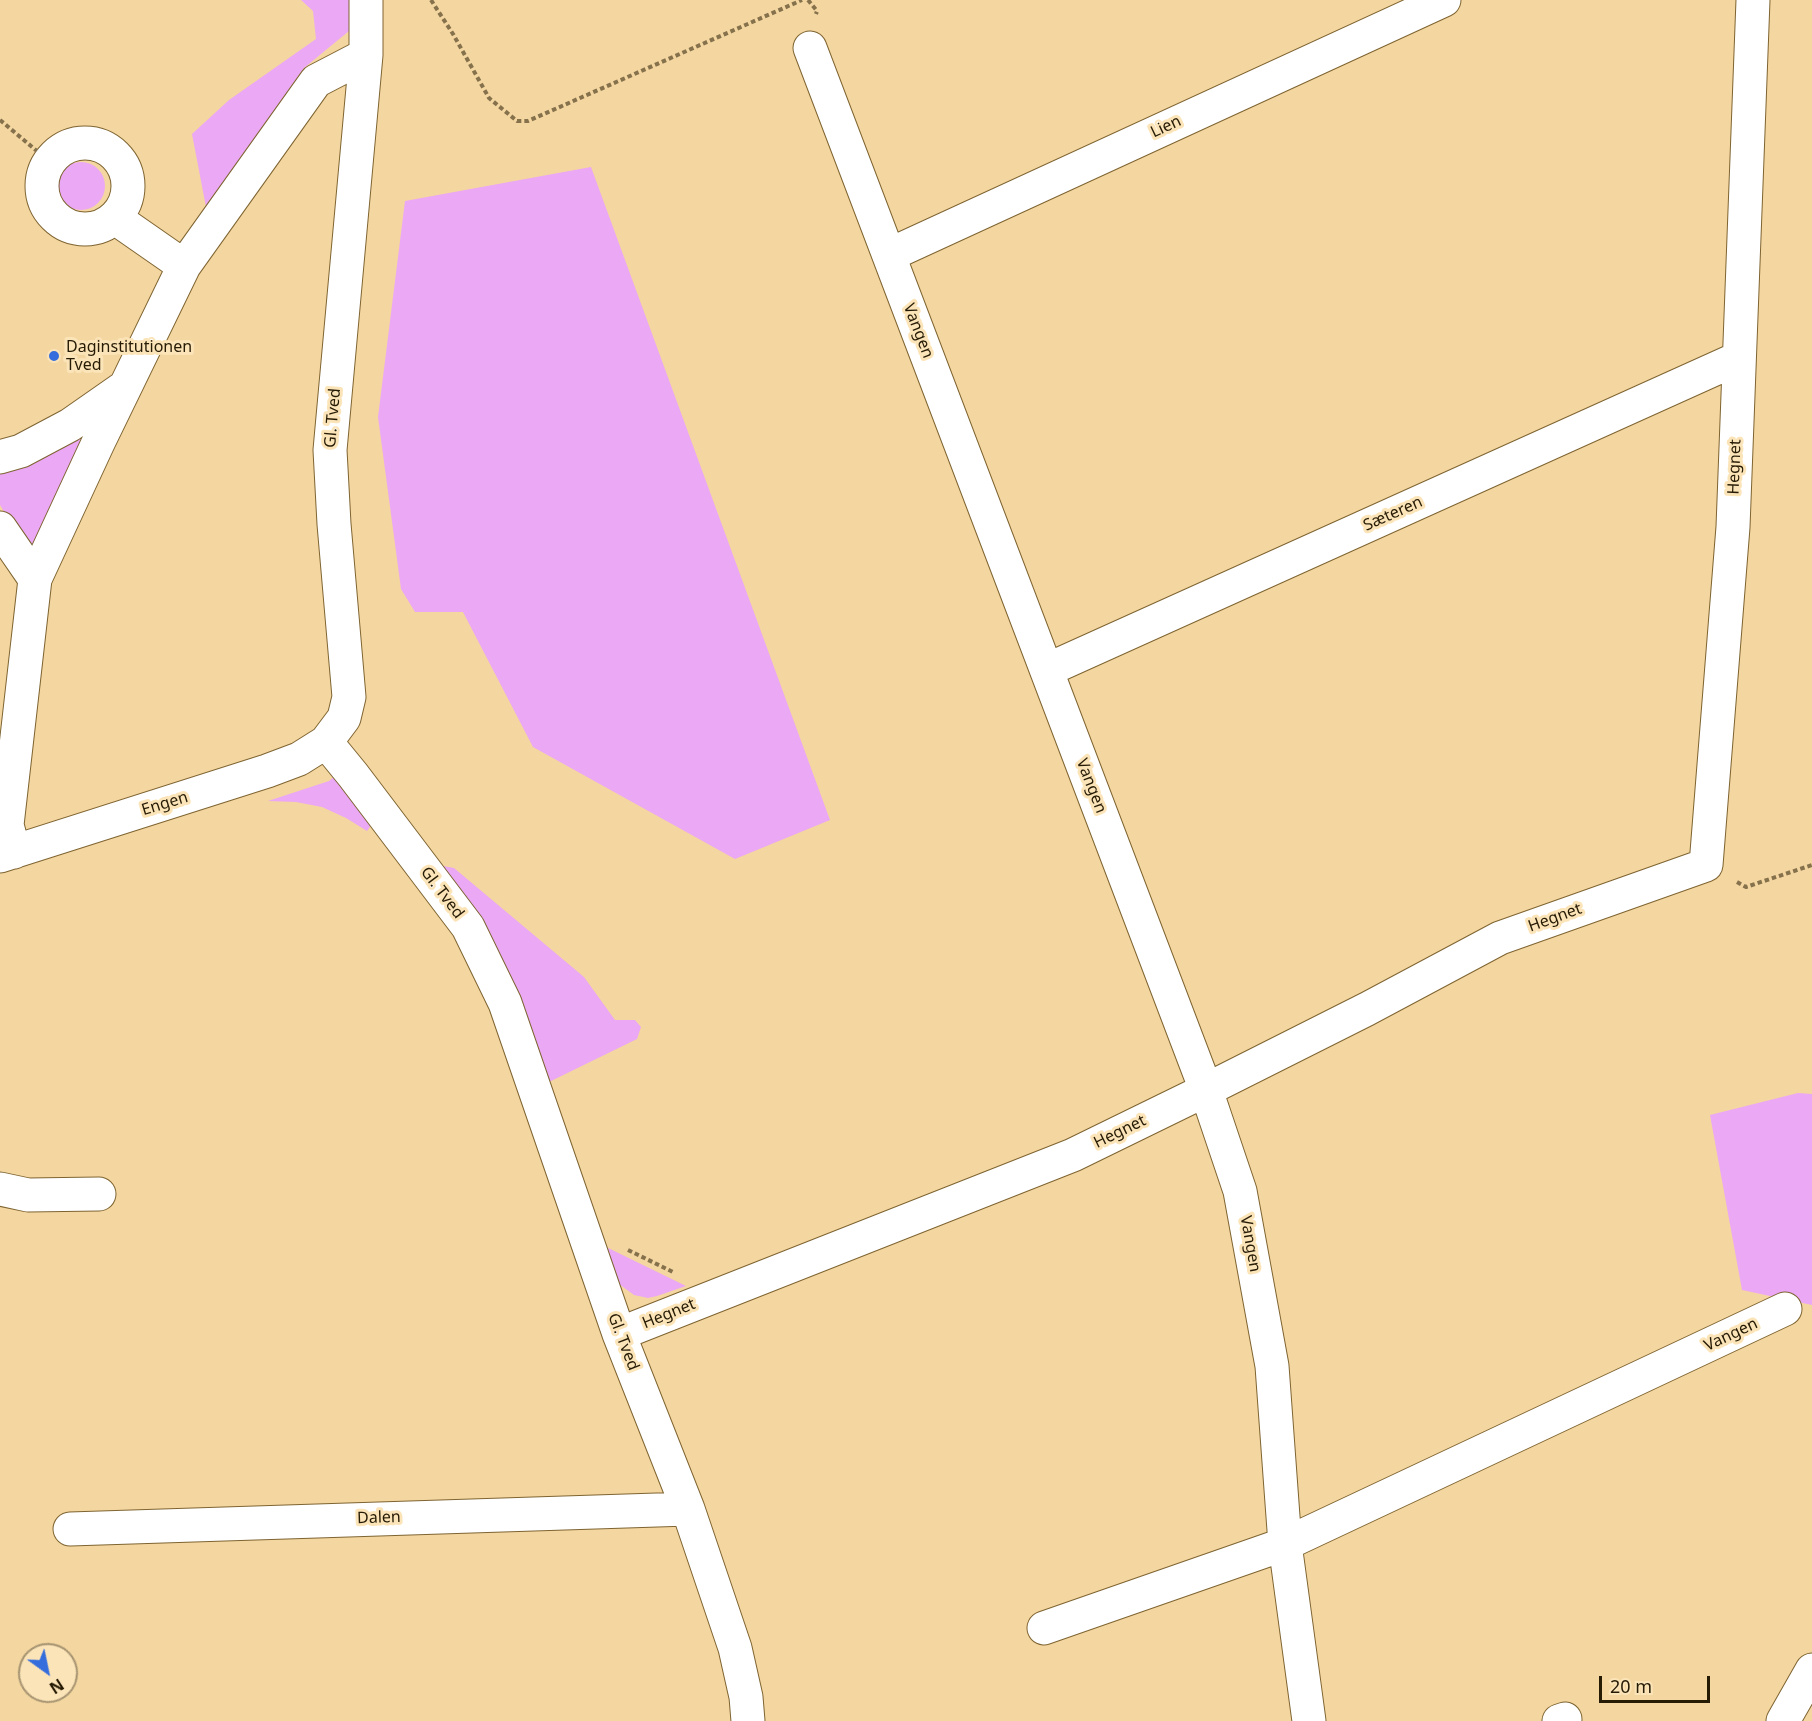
<!DOCTYPE html>
<html>
<head>
<meta charset="utf-8">
<style>
  body { margin:0 }
  #map { position:relative; width:1812px; height:1721px; overflow:hidden; background:#f4d6a0; font-family:"Noto Sans",sans-serif }
  canvas { display:block }
  .north { position:absolute; left:18px; top:1643px; width:60px; height:60px; box-sizing:border-box; background:#fce4b9; border:2px solid #a69471; border-radius:50%; rotate:147deg; font-size:16px; font-weight:700; line-height:24px; text-align:center; color:#261b05 }
  .north::after { content:''; display:block; margin:auto; width:21px; height:27px; background:#356edc; clip-path:polygon(50% 0,100% 100%,50% 72%,0 100%) }
  .scale { position:absolute; left:1599px; top:1676px; width:111px; height:27px; box-sizing:border-box; border:3px solid #261b05; border-top:0; padding-left:8px; font-size:18px; line-height:21px; white-space:nowrap; color:#261b05; -webkit-text-stroke:4px #fce4b9; paint-order:stroke }
</style>
</head>
<body>
<div id="map">
<canvas width="1812" height="1721"></canvas>
<div class="north">N</div>
<div class="scale">20 m</div>
</div>
<script>
const context = document.querySelector('canvas').getContext('2d');
context.lineJoin = 'round';
function paint(path, color) { context.fillStyle = color; context.fill(path, 'evenodd'); }
const shape = rows => new Path2D(rows.map(r => 'M' + r).join(''));
function strokePath(path, color, width, dash) { context.strokeStyle = color; context.lineWidth = width; context.lineCap = dash ? 'butt' : 'round'; context.setLineDash(dash || []); context.stroke(path); }
function write(font, color, halo, rows, align = 'center') {
  context.font = font + ' "Noto Sans",sans-serif'; context.lineWidth = 6; context.setLineDash([]); context.textBaseline = 'middle'; context.strokeStyle = halo; context.fillStyle = color; for (const [text, x, y, turn = 0] of rows) {
    context.save(); context.translate(x, y); context.rotate((+turn || 0) * Math.PI / 180); context.textAlign = isNaN(turn) ? turn : align; if (halo) context.strokeText(text, 0, 0); context.fillText(text, 0, 0); context.restore();
  }
}
paint(shape([
  [301,0,349,0,349,31,304,68,206,207,192,134,229,100,316,39,313,11],
  '57 186a24 24 0 1 1 48 0a24 24 0 1 1-48 0Z',
  [591,167,830,820,735,859,533,747,463,612,415,612,401,589,378,417,405,201],
  [92,422,33,560,0,505,0,465],
  [337,774,376,818,367,831,346,818,322,807,296,802,268,801,329,781],
  [438,865,454,868,584,977,615,1020,635,1020,641,1027,637,1039,549,1082,502,959],
  [1798,1093,1812,1094,1812,1305,1742,1290,1710,1115],
  [600,1244,686,1286,657,1296,648,1298,634,1295,619,1284]
]), '#eba8f5');
const minor = shape([
  [366,0,366,55,330,450,334,524,349,697,344,718,326,742,353,775,468,927,505,1003,619,1334,688,1509,735,1648,746,1697,748,1721],
  [810,48,1206,1090,1240,1191,1272,1366,1285,1544,1309,1721],
  '42 186a43 43 0 1 1 86 0a43 43 0 1 1-86 0Z',
  [115,218,184,266],
  [889,255,1444,0],
  [0,457,21,451,70,425,123,388],
  [0,528,35,579],
  [1047,670,1739,358],
  [14,852,7,825,35,579,98,443,184,266,316,81,366,55],
  [0,856,267,771,299,759,326,742],
  [0,1189,28,1195,99,1194],
  [619,1334,1073,1155,1206,1090,1367,1009,1500,938,1706,865,1733,527,1753,0],
  [70,1529,688,1509],
  [1044,1628,1285,1544,1785,1309],
  [1559,1721,1565,1719],
  [1783,1721,1812,1670]
]);
strokePath(minor, '#7e6431', 35);
strokePath(shape([
  [431,0,453,34,489,98,517,121,528,121,802,0],
  [808,0,817,11,816,14],
  [0,120,50,162],
  [1737,882,1746,887,1812,865],
  [628,1250,675,1273]
]), '#85714c', 4, [4.5, 3]);
strokePath(minor, '#fff', 33);
for (const [x, y, r, color] of [
  [54,356,6,"#356edc"]
]) { const dot = new Path2D(); dot.arc(x, y, r, 0, 2 * Math.PI); context.fillStyle = color; context.fill(dot); strokePath(dot, '#fce4b9', 2); }
write('16px', '#261b05', '#fce4b9', [
  ["Lien",1166,127,-25],
  ["Vangen",918,331,69],
  ["Gl. Tved",333,418,-85],
  ["Hegnet",1735,467,-88],
  ["Sæteren",1393,514,-24],
  ["Vangen",1091,786,69],
  ["Engen",165,804,-17],
  ["Gl. Tved",442,893,53],
  ["Hegnet",1555,918,-20],
  ["Hegnet",1120,1132,-26],
  ["Vangen",1250,1244,80],
  ["Hegnet",669,1314,-22],
  ["Vangen",1731,1335,-25],
  ["Gl. Tved",623,1342,69],
  ["Dalen",379,1518,-2]
]);
write('16px', '#261b05', '#fce4b9', [
  ["Daginstitutionen",66,347],
  ["Tved",66,365]
], 'left');
</script>
</body>
</html>
